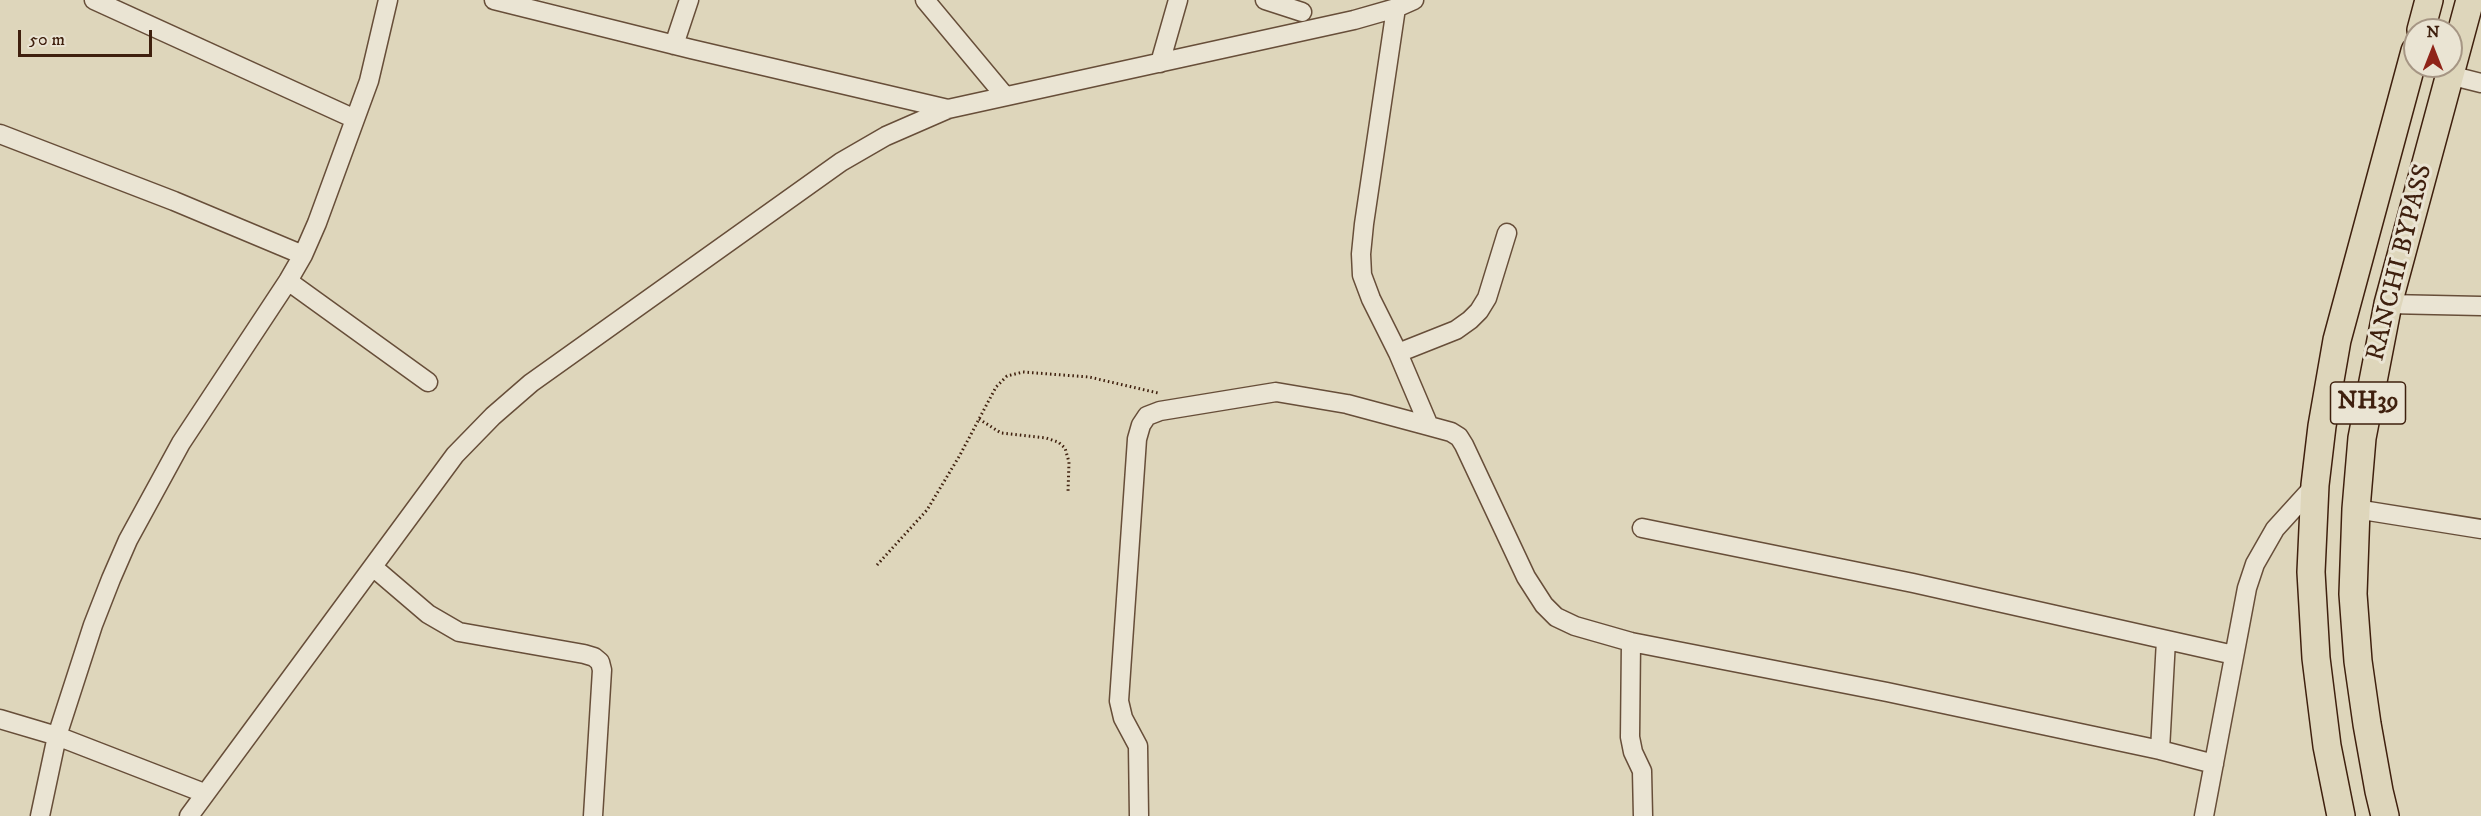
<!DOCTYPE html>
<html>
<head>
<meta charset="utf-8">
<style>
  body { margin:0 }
  #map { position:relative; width:2481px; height:816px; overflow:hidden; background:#ded6bb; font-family:"IM FELL DW Pica",serif }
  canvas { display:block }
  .north { position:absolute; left:2403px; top:18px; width:60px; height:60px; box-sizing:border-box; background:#eae4d3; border:2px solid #a69684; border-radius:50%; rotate:0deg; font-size:16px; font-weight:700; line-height:24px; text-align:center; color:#3f200e }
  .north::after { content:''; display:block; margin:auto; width:21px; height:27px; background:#8f2418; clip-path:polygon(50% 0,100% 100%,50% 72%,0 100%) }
  .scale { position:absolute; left:18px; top:30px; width:134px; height:27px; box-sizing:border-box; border:3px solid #3f200e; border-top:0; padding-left:8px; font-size:18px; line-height:21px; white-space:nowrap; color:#3f200e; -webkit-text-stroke:4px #eae4d3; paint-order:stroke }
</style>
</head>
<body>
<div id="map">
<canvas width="2481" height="816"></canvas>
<div class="north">N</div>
<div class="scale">50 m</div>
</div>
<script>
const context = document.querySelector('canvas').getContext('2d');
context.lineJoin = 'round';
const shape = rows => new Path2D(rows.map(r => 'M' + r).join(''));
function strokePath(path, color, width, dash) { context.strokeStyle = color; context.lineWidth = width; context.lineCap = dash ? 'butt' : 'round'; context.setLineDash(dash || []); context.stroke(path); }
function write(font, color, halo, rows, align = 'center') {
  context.font = font + ' "IM FELL DW Pica",serif'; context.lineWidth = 6; context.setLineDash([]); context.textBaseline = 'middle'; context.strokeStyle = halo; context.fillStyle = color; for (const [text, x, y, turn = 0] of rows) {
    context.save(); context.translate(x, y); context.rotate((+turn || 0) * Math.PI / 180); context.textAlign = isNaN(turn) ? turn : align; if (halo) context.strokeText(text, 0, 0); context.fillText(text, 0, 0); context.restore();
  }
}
const minor = shape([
  [94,0,355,119],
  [494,0,691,49,948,109],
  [925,0,1005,96],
  [1265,0,1302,12],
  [1396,8,1364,224,1361,254,1362,275,1371,299,1398,353,1429,426,1451,432,1459,437,1464,445,1526,577,1544,605,1556,617,1575,626,1631,642,1887,692,2160,750,2214,764],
  [674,45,689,0],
  [1160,63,1178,0],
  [2449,75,2481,83],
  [0,134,174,201,303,255],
  [288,281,428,382],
  [2388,304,2481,306],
  [1398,353,1456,330,1470,320,1479,311,1487,298,1507,233],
  [2356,509,2481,529],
  [1642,528,1913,583,2234,655],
  [373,567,428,614,459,632,584,654,594,657,600,662,602,670,593,816],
  [1631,642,1630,737,1633,752,1642,771,1643,816],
  [0,719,57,736,204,793],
  [2160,750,2166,640],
  [40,816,57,736,93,625,111,579,128,540,181,443,288,281,303,255,317,223,369,81,388,0],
  [189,816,455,455,493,416,531,383,841,162,886,136,948,109,1354,20,1396,8,1414,0],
  [1139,816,1138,746,1123,718,1119,701,1137,439,1141,425,1147,416,1160,411,1276,392,1347,404,1429,426],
  [2204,816,2247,588,2255,564,2275,529,2315,485]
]);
const highway = shape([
  [2421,30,2429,0],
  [2341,816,2327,746,2316,658,2311,572,2315,485,2322,426,2337,340,2415,51],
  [2385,816,2379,791,2367,724,2358,661,2353,594,2356,509,2362,438,2388,304,2470,0]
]);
strokePath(minor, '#674e39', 21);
strokePath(highway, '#3f200e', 30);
strokePath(shape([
  [979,419,1001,433,1046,438,1058,442,1065,448,1069,462,1068,492],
  [877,565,927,510,960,455,996,387,1007,376,1023,372,1089,377,1158,393]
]), '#3f200e', 3, [1.5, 3]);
strokePath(minor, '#eae4d3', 18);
strokePath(highway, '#ded6bb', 27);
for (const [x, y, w] of [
  [2368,403,75]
]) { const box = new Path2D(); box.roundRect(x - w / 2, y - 21, w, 42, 4.5); context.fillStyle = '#eae4d3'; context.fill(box); strokePath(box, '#3f200e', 1.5); }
write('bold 24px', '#3f200e', null, [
  ["NH39",2368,403]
]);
write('26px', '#3f200e', '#eae4d3', [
  ["RANCHI BYPASS",2401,263,-76]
]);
</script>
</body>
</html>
